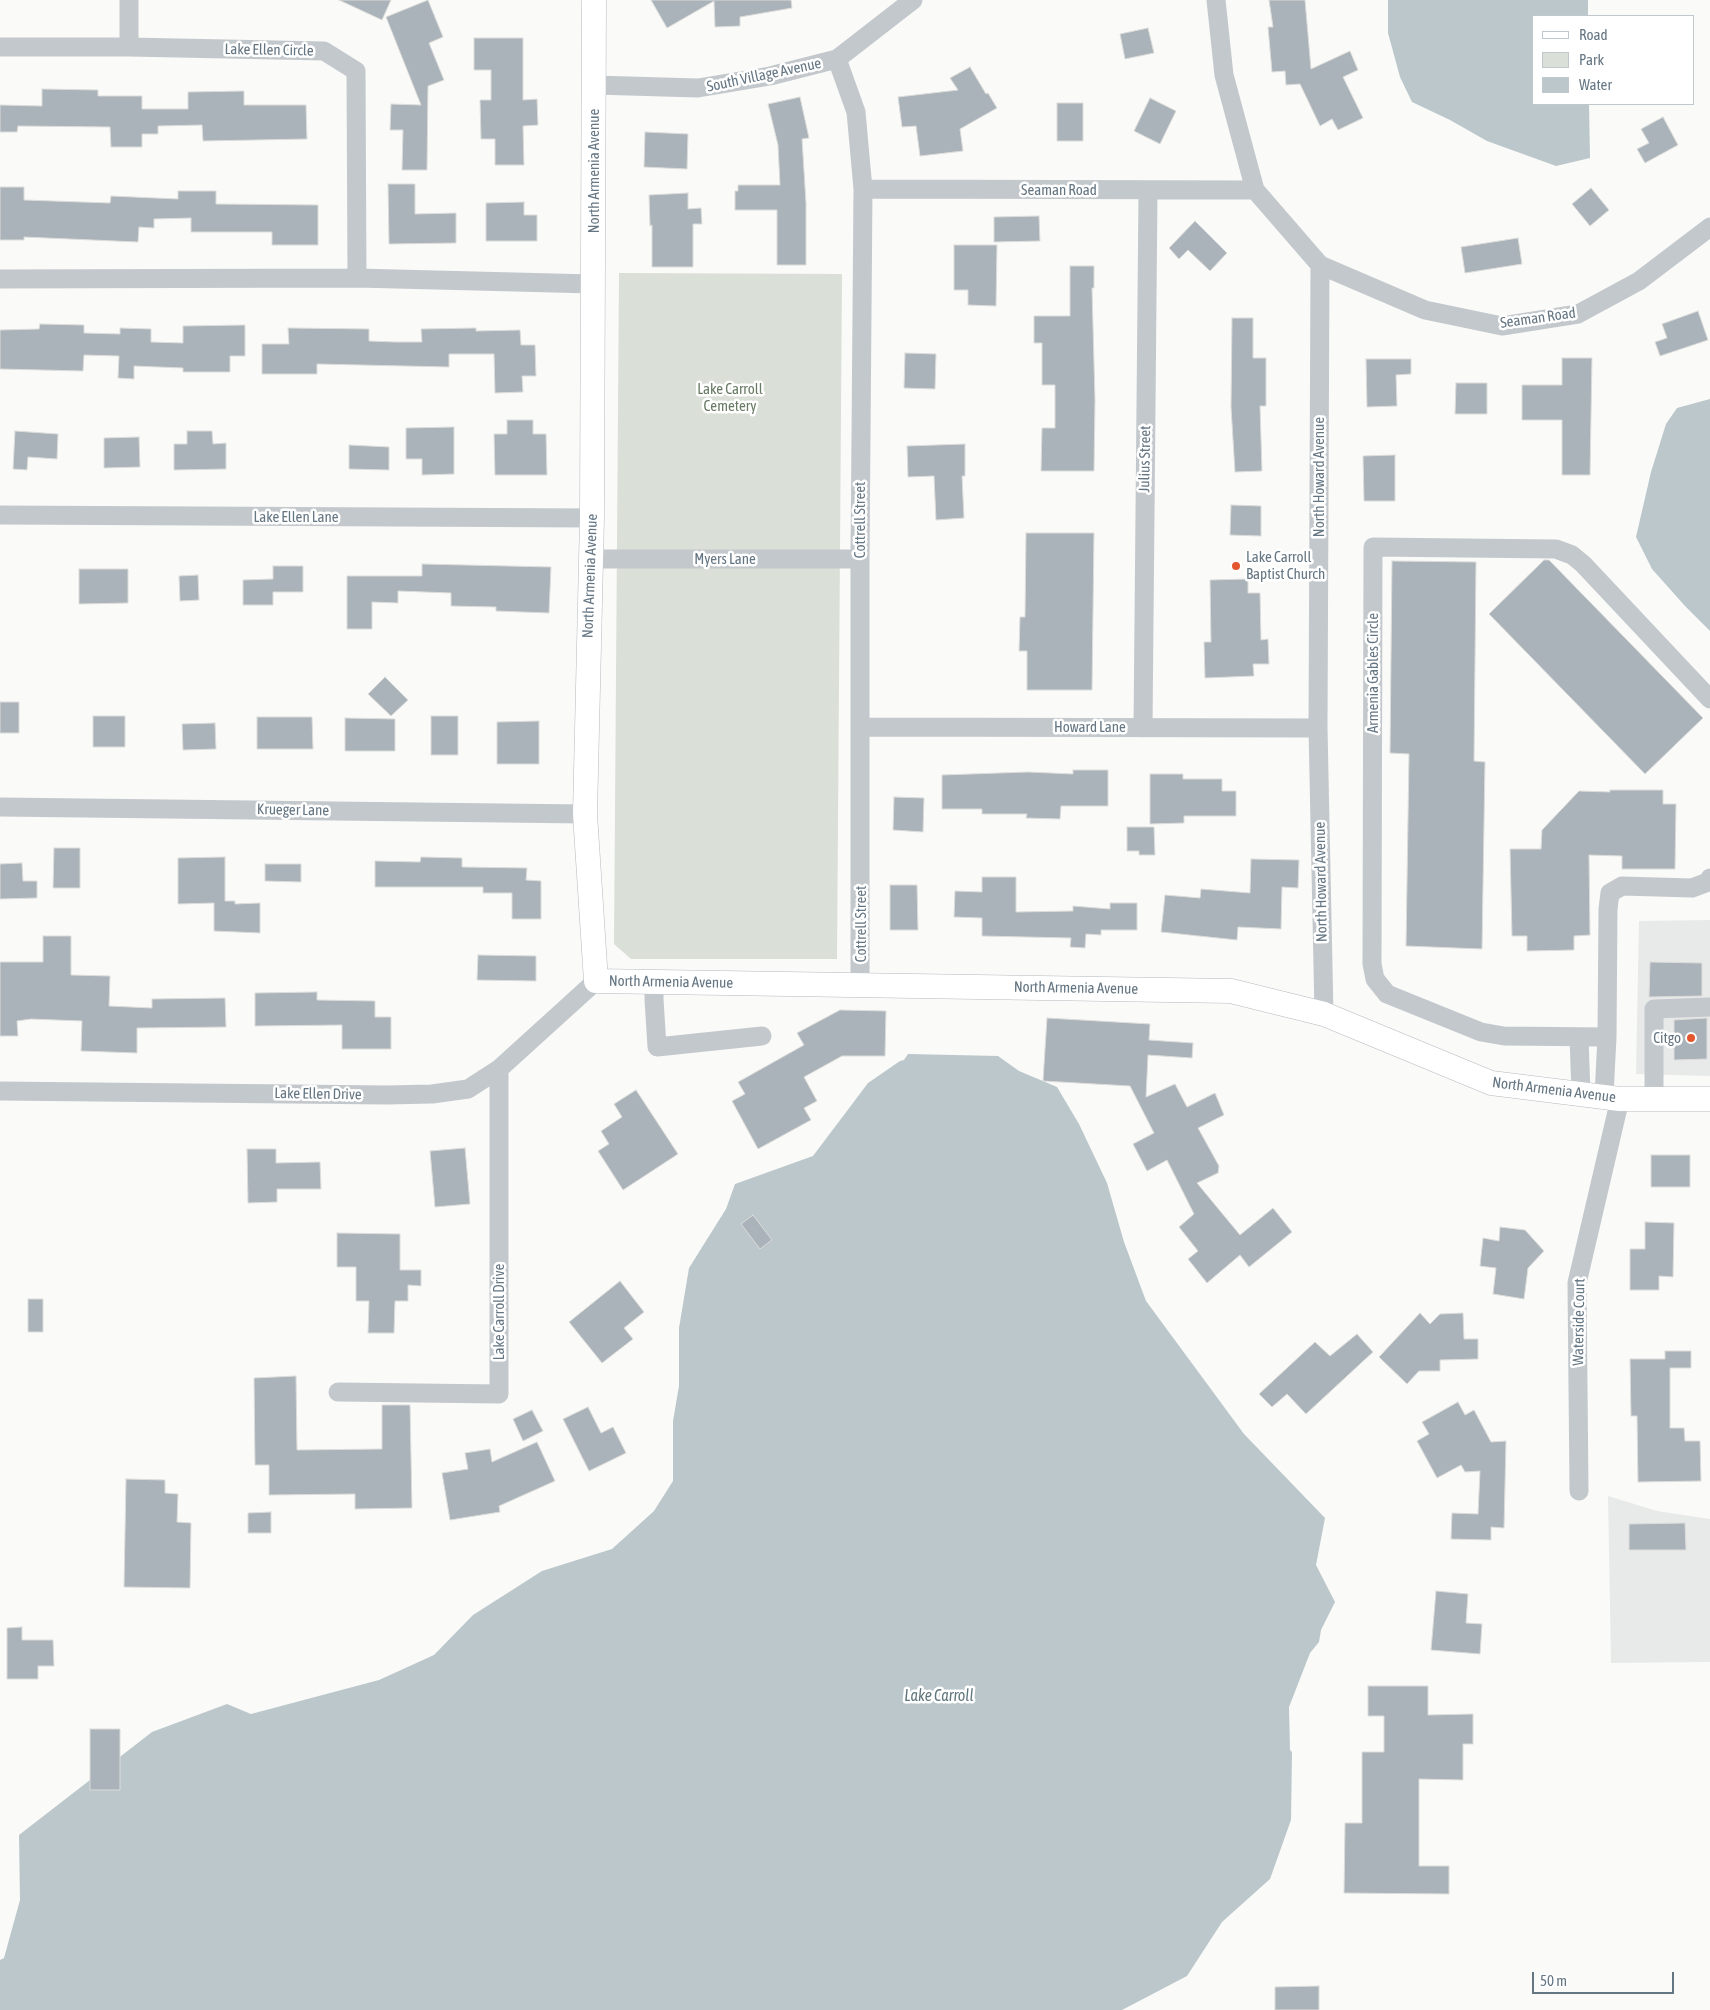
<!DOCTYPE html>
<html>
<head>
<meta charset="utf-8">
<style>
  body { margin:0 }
  #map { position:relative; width:1710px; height:2010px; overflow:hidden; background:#fafaf8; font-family:"Asap Condensed",sans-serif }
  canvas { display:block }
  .legend { position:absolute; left:1532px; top:15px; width:162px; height:90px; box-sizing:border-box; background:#fff; border:1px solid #c1c8cd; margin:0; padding:6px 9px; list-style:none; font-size:15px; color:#657683 }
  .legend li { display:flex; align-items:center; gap:10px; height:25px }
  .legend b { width:25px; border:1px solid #c1c8cd }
  .scale { position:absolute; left:1532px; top:1972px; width:142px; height:22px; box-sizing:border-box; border:2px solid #657683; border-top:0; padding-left:6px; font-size:15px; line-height:18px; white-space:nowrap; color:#657683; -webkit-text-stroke:4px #fff; paint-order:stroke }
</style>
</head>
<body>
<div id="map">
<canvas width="1710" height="2010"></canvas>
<ul class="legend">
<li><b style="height:6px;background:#fff"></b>Road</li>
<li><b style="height:14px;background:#dadfd7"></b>Park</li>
<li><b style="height:14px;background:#bbc7cb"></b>Water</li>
</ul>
<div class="scale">50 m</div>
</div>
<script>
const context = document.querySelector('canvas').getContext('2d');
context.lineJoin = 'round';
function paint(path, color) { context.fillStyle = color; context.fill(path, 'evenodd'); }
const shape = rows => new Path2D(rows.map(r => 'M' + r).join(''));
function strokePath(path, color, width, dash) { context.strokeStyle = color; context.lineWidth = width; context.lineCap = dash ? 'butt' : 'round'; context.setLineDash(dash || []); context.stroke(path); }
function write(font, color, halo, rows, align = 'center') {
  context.font = font + ' "Asap Condensed",sans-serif'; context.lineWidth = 5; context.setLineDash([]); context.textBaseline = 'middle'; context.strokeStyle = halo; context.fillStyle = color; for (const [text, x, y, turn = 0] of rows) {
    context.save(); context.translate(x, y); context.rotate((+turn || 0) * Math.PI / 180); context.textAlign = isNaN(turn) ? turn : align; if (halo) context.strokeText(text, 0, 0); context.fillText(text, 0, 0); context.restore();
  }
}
paint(shape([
  [1710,920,1710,1076,1636,1074,1639,921],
  [1608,1496,1657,1511,1710,1519,1710,1662,1611,1663]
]), '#e8e9e9');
paint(shape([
  [619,273,842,274,837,959,631,959,614,944]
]), '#dadfd7');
paint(shape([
  [1388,0,1588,0,1588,16,1534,16,1534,104,1589,104,1590,158,1556,166,1487,141,1450,120,1412,102,1400,77,1388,33],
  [1710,399,1710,631,1685,606,1652,569,1636,537,1651,472,1666,424,1677,408],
  [908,1054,998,1056,1019,1071,1057,1087,1079,1124,1107,1183,1124,1242,1146,1301,1244,1434,1325,1518,1316,1565,1335,1602,1321,1630,1319,1642,1310,1653,1289,1707,1290,1750,1292,1752,1291,1820,1270,1879,1222,1922,1187,1976,1122,2010,0,2010,0,1960,4,1958,20,1900,19,1835,152,1732,227,1704,251,1714,379,1680,434,1655,473,1615,542,1571,612,1549,654,1511,673,1481,673,1421,679,1386,679,1328,689,1268,726,1209,735,1184,813,1156,868,1083,900,1061,904,1060]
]), '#bbc7cb');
const building = shape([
  [339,0,391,0,382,20,339,0],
  [428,0,443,37,429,43,444,80,428,86,427,170,402,170,403,130,390,130,391,104,421,105,386,17,428,0],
  [651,0,791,0,792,8,740,17,740,26,715,27,714,1,667,28,651,0],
  [1269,0,1305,0,1311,69,1350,51,1358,70,1343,77,1363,118,1338,130,1332,119,1320,126,1300,84,1286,85,1285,71,1272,72,1268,27,1273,27,1269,0],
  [1148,28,1154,53,1125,59,1120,34,1148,28],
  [474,38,523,38,523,100,537,99,538,125,523,126,524,165,495,165,495,139,481,139,480,100,491,100,491,70,474,70,474,38],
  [970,67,986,94,988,93,997,108,960,129,963,151,920,156,916,126,902,127,898,97,958,90,950,78,970,67],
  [42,89,98,90,98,96,142,96,142,109,188,109,188,92,244,91,244,105,306,105,307,139,203,141,202,125,158,126,158,134,142,134,142,147,111,147,110,127,18,126,17,132,0,132,0,105,42,106,42,89],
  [800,97,809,138,802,139,806,203,806,265,777,265,777,210,735,210,735,191,738,191,738,185,780,185,778,145,768,104,800,97],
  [1150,98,1176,111,1160,144,1134,131,1150,98],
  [1057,103,1083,103,1083,141,1057,141,1057,103],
  [1663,117,1678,145,1645,163,1637,149,1649,143,1641,129,1663,117],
  [645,132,688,134,687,169,644,167,645,132],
  [388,184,415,184,415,214,456,213,456,243,389,244,388,184],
  [0,187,24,187,24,200,110,203,111,196,178,199,178,191,216,191,216,204,318,205,318,245,272,245,272,232,191,232,191,218,154,219,154,228,139,227,138,242,24,237,24,240,0,240,0,187],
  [1591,188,1609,210,1590,226,1572,204,1591,188],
  [688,193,688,209,701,208,702,224,693,224,693,267,652,267,652,225,650,226,649,195,688,193],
  [524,202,524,215,537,215,537,241,486,241,486,203,524,202],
  [1039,216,1040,241,994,242,994,217,1039,216],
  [1195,221,1227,253,1210,271,1188,250,1179,259,1169,248,1195,221],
  [1518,238,1522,264,1465,273,1461,247,1518,238],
  [954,245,997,245,996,306,968,305,968,290,954,290,954,245],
  [1070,266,1094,266,1094,288,1092,288,1095,400,1094,471,1041,471,1042,428,1055,428,1055,385,1042,385,1042,343,1034,343,1034,316,1070,316,1070,266],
  [1698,311,1708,340,1660,356,1655,342,1667,338,1662,324,1698,311],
  [1232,318,1253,318,1253,358,1266,358,1266,406,1260,406,1262,471,1235,472,1231,407,1232,318],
  [40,324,84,325,84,333,120,334,120,328,151,329,151,342,183,343,183,326,245,325,245,356,230,356,230,372,183,372,183,368,134,366,134,379,118,378,119,356,84,355,83,371,0,369,0,330,39,329,40,324],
  [288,328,369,329,369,341,395,342,422,342,421,329,476,328,476,331,520,330,521,345,535,345,536,376,522,376,523,392,495,393,494,354,449,354,449,367,317,364,317,374,262,374,262,344,289,344,288,328],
  [905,353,936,354,935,389,904,388,905,353],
  [1562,358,1592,358,1590,475,1562,475,1562,420,1522,420,1522,385,1562,385,1562,358],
  [1366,359,1411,359,1411,374,1396,375,1397,406,1367,407,1366,359],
  [1456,383,1487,383,1487,414,1455,414,1456,383],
  [507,420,533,420,533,434,546,434,547,475,495,475,494,434,507,434,507,420],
  [454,427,454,474,422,475,422,459,406,459,406,428,454,427],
  [15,431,58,434,57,459,28,457,27,470,13,469,15,431],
  [187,431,212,431,213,444,226,443,226,469,174,470,174,444,187,444,187,431],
  [139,437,140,467,104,468,104,438,139,437],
  [965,444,965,476,962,476,964,518,936,520,934,476,908,477,907,446,965,444],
  [349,445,389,447,389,470,349,469,349,445],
  [1395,455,1395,501,1364,501,1363,456,1395,455],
  [1231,505,1261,506,1261,536,1230,535,1231,505],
  [1026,533,1094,533,1092,690,1027,690,1027,651,1019,651,1020,617,1025,617,1026,533],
  [1544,560,1549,560,1703,718,1645,774,1489,614,1544,560],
  [1392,561,1476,562,1474,761,1485,762,1482,949,1406,946,1409,754,1390,753,1392,561],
  [422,564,551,567,549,613,496,611,496,607,451,606,451,593,398,591,398,603,372,602,372,629,347,629,347,576,422,576,422,564],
  [273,566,303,566,303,592,273,592,273,605,243,605,243,580,273,579,273,566],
  [79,569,128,569,128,603,79,604,79,569],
  [198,575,199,600,180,601,179,576,198,575],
  [1248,579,1248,593,1260,593,1261,640,1268,639,1269,664,1253,664,1254,676,1205,678,1204,642,1211,642,1210,580,1248,579],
  [385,677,408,700,391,716,368,694,385,677],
  [0,702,19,702,19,733,0,733,0,702],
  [93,716,125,716,125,747,93,747,93,716],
  [431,716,458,716,458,755,431,755,431,716],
  [257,717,312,717,313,749,257,749,257,717],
  [345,718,395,719,395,751,345,751,345,718],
  [539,721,539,764,497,764,497,722,539,721],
  [215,723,216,749,183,750,182,724,215,723],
  [1073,770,1108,770,1108,806,1061,806,1060,819,1026,818,1027,814,982,814,982,809,942,809,942,775,1028,772,1073,774,1073,770],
  [1150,774,1183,774,1183,779,1222,779,1222,791,1236,791,1236,816,1184,816,1184,823,1150,824,1150,774],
  [1610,790,1663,790,1663,804,1676,804,1675,869,1622,869,1622,856,1589,855,1590,935,1574,936,1574,950,1527,951,1527,936,1512,936,1510,849,1541,849,1542,830,1579,791,1610,792,1610,790],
  [894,797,924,798,923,832,893,830,894,797],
  [1127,827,1154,827,1155,855,1139,855,1139,851,1127,851,1127,827],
  [54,848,80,848,80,888,53,888,54,848],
  [225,857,225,901,235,901,235,904,260,903,260,933,214,931,214,903,178,904,178,858,225,857],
  [421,857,462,858,462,867,527,868,526,880,541,881,541,919,512,919,512,893,483,893,483,887,375,887,375,861,420,862,421,857],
  [1251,859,1299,860,1298,888,1282,887,1281,929,1238,927,1237,940,1161,932,1165,895,1200,898,1201,889,1250,893,1251,859],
  [22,863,23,881,37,881,37,898,0,899,0,864,22,863],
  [265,864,301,864,301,882,265,881,265,864],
  [982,877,1016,877,1016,912,1073,911,1073,906,1110,909,1110,903,1137,903,1137,930,1101,930,1101,935,1086,934,1085,948,1070,947,1071,938,982,936,982,918,954,917,955,891,982,892,982,877],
  [890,885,917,885,918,930,890,930,890,885],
  [43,936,71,936,71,975,110,976,109,1006,152,1008,152,999,225,998,226,1027,137,1028,137,1053,81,1051,82,1021,31,1019,17,1021,18,1036,0,1036,0,962,43,962,43,936],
  [478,955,536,956,536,981,477,980,478,955],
  [1650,962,1702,963,1702,996,1649,997,1650,962],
  [317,992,317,1000,375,1001,375,1017,391,1017,391,1049,342,1049,342,1025,255,1026,255,993,317,992],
  [840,1010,886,1011,885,1056,842,1056,804,1077,817,1101,804,1108,811,1120,758,1149,732,1101,745,1094,738,1082,804,1045,797,1033,840,1010],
  [1047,1018,1150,1024,1149,1040,1193,1043,1192,1058,1148,1055,1146,1097,1175,1084,1187,1107,1215,1093,1224,1115,1198,1128,1219,1166,1218,1173,1197,1183,1240,1235,1273,1208,1292,1232,1249,1267,1240,1255,1207,1283,1188,1259,1198,1251,1179,1227,1194,1214,1167,1160,1147,1171,1133,1144,1154,1133,1130,1086,1043,1081,1047,1018],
  [1707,1018,1707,1059,1674,1060,1674,1020,1707,1018],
  [636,1090,678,1154,623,1190,598,1151,609,1144,601,1131,622,1117,614,1104,636,1090],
  [465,1148,470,1204,435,1207,430,1151,465,1148],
  [247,1149,276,1149,276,1163,320,1162,321,1189,277,1189,277,1202,248,1203,247,1149],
  [1651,1155,1690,1155,1690,1187,1651,1187,1651,1155],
  [753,1215,772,1240,760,1249,741,1224,753,1215],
  [1645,1222,1674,1223,1673,1277,1659,1276,1659,1290,1630,1290,1630,1249,1645,1249,1645,1222],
  [1500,1227,1525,1230,1544,1251,1528,1268,1524,1299,1493,1294,1496,1268,1480,1266,1483,1238,1499,1241,1500,1227],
  [337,1233,400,1234,400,1270,421,1270,421,1286,408,1285,408,1301,395,1301,394,1333,368,1333,369,1301,356,1301,356,1267,337,1267,337,1233],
  [620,1281,644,1312,624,1328,633,1339,602,1363,569,1322,620,1281],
  [28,1299,43,1299,43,1332,28,1332,28,1299],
  [1420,1313,1430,1324,1440,1314,1463,1313,1464,1339,1478,1339,1478,1359,1440,1360,1440,1371,1419,1371,1407,1384,1379,1357,1420,1313],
  [1357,1334,1373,1352,1306,1414,1287,1394,1272,1407,1259,1394,1315,1342,1330,1356,1357,1334],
  [1665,1351,1691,1351,1691,1368,1670,1368,1670,1428,1684,1428,1685,1441,1700,1441,1701,1481,1638,1482,1637,1416,1631,1416,1630,1359,1665,1359,1665,1351],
  [296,1376,297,1450,382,1449,382,1405,410,1405,412,1508,355,1509,355,1494,269,1495,269,1465,255,1465,254,1378,296,1376],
  [1458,1402,1465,1415,1474,1410,1491,1442,1506,1441,1504,1528,1491,1527,1491,1540,1451,1539,1452,1513,1478,1514,1480,1471,1465,1472,1461,1465,1437,1478,1417,1441,1429,1434,1422,1422,1458,1402],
  [588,1407,601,1433,613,1427,626,1453,589,1471,563,1419,588,1407],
  [532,1410,543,1431,523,1441,513,1419,532,1410],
  [537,1442,555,1481,499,1506,500,1512,450,1520,442,1473,468,1469,465,1453,490,1449,492,1462,537,1442],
  [126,1479,165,1480,165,1493,178,1494,177,1522,191,1523,190,1588,124,1587,126,1479],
  [271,1512,271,1533,248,1533,248,1513,271,1512],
  [1685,1523,1686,1550,1629,1550,1629,1524,1685,1523],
  [1436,1591,1468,1594,1466,1623,1482,1624,1480,1654,1431,1650,1436,1591],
  [22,1627,22,1640,53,1640,54,1666,38,1666,38,1679,7,1679,7,1628,22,1627],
  [1368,1686,1428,1686,1428,1715,1473,1714,1473,1744,1463,1744,1463,1780,1419,1779,1419,1866,1449,1866,1449,1894,1344,1893,1345,1823,1362,1823,1362,1752,1384,1752,1384,1716,1368,1716,1368,1686],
  [90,1729,120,1729,120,1790,90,1790,90,1729],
  [1319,1986,1319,2010,1275,2010,1275,1987,1319,1986]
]);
paint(building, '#aab3b9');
strokePath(building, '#dcdcda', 1);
const major = shape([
  [594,0,592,518,585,814,596,981,1231,991,1324,1014,1491,1083,1620,1099,1710,1099]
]);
strokePath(major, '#b5babe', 25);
strokePath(shape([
  [129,0,129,47],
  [1216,0,1224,75,1255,190,1320,265,1318,728,1324,1014],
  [0,47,129,47,324,51,356,71,357,278],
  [837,59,856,112,863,189,860,559,860,984],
  [594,85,698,88,770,76,837,59,913,0],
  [863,189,1255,190],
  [1320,265,1425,310,1502,326,1578,314,1639,281,1710,227],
  [0,279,357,278,593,284],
  [0,515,592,518],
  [589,559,860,559],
  [1710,699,1583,564,1572,555,1556,549,1373,547,1372,964,1375,979,1387,994,1481,1032,1504,1036,1607,1037,1608,909,1610,893,1622,886,1692,888,1708,882,1710,878],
  [861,727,1318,728],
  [1143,728,1148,191],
  [0,807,585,814],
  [654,981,654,999,657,1047,762,1036],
  [1579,1037,1581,1094],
  [0,1091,387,1095,432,1094,468,1089,499,1069,596,981],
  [1604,1096,1607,1037],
  [1654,1099,1654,1009,1710,1007],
  [338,1392,499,1394,499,1069],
  [1579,1491,1577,1283,1620,1099]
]), '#c3c8cc', 19);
strokePath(major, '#fff', 24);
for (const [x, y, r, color] of [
  [1236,566,5,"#e4572e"],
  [1691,1038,5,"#e4572e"]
]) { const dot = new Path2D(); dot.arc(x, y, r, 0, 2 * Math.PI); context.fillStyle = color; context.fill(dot); strokePath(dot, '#fff', 2); }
write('15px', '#657683', '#fff', [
  ["Lake Ellen Circle",269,50,1],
  ["South Village Avenue",764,75,-12],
  ["North Armenia Avenue",594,171,-90],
  ["Seaman Road",1059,190],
  ["Seaman Road",1538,318,-8],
  ["Julius Street",1145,459,-89],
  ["North Howard Avenue",1319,477,-90],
  ["Lake Ellen Lane",296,517],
  ["Cottrell Street",860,520,-90],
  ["Myers Lane",725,559],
  ["North Armenia Avenue",590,576,-88],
  ["Armenia Gables Circle",1373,673,-90],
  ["Howard Lane",1090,727],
  ["Krueger Lane",293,810,1],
  ["North Howard Avenue",1321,882,-91],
  ["Cottrell Street",861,924,-90],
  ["North Armenia Avenue",671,982,1],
  ["North Armenia Avenue",1076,988,1],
  ["North Armenia Avenue",1554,1090,7],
  ["Lake Ellen Drive",318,1094,1],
  ["Lake Carroll Drive",499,1312,-90],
  ["Waterside Court",1579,1322,-89]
]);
write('15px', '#687a64', '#fff', [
  ["Lake Carroll",730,389],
  ["Cemetery",730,406]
]);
write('15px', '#657683', '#fff', [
  ["Lake Carroll",1246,557],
  ["Baptist Church",1246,574],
  ["Citgo",1681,1038,"right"]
], 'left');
write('italic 16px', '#60757c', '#fff', [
  ["Lake Carroll",939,1696]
]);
</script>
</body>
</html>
